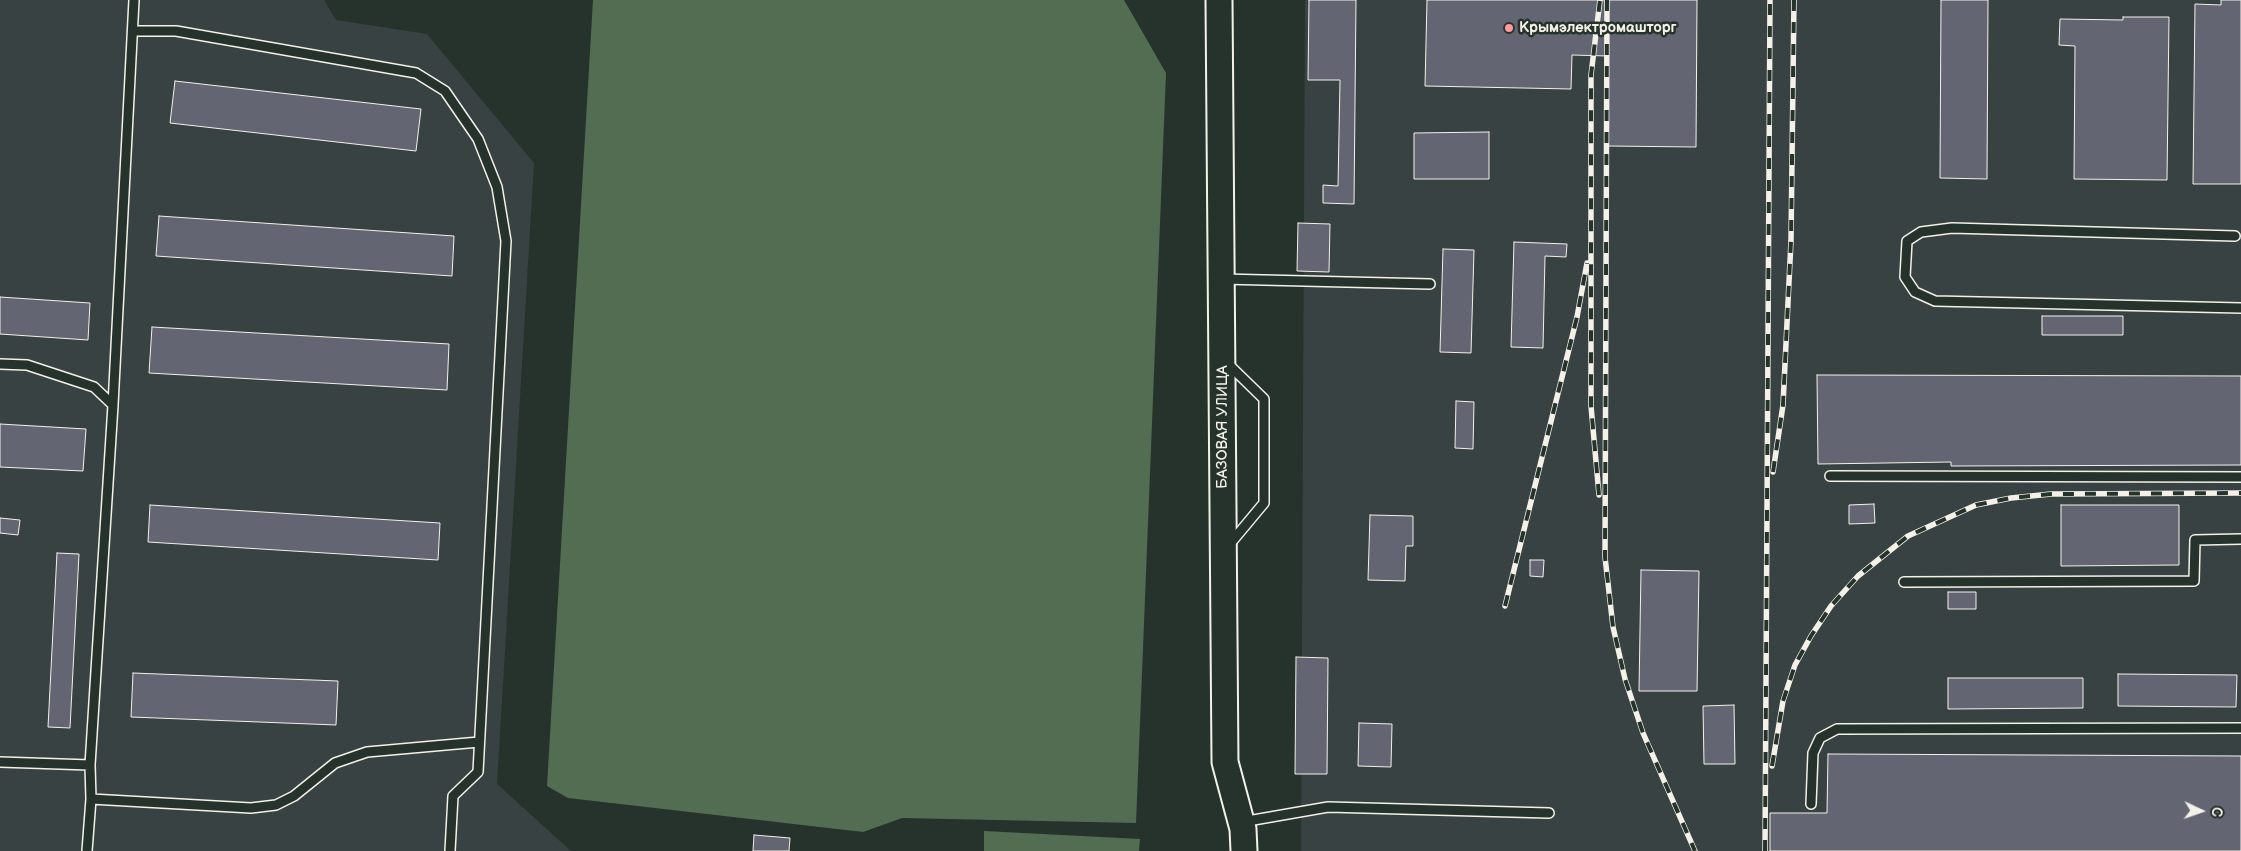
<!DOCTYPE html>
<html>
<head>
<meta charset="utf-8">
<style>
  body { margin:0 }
  #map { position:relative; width:2241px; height:851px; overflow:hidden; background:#26332d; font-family:"Balsamiq Sans",sans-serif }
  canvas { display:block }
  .north { position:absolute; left:2176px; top:786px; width:50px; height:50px; -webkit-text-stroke:4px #26332d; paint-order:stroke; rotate:93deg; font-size:14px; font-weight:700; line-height:20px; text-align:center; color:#f4f1e8 }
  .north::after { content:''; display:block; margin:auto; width:18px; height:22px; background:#f4f1e8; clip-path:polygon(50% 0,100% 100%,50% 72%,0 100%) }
</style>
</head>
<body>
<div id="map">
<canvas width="2241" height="851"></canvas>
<div class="north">С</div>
</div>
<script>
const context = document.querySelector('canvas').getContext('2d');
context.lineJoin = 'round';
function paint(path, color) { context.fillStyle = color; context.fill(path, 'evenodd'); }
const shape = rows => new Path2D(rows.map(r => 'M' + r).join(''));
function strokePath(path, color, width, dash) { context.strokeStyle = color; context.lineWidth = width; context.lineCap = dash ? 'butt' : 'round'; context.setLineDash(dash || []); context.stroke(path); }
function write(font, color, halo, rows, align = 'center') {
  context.font = font + ' "Balsamiq Sans",sans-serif'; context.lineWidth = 5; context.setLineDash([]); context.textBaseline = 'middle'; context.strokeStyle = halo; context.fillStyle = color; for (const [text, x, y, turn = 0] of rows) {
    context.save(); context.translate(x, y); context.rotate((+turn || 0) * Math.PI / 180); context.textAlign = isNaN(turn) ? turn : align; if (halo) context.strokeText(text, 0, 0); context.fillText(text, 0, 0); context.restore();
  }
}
paint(shape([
  [0,0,324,0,336,20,427,34,534,163,497,784,571,851,0,851],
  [1305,0,2241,0,2241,851,1301,851]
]), '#394242');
paint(shape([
  [593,0,1124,0,1166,73,1136,823,902,818,863,832,568,798,547,786],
  [984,831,1140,839,1139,851,984,851]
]), '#536d53');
const building = shape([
  [1309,0,1356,0,1354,204,1323,203,1323,185,1338,186,1340,80,1308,80,1309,0],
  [1427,0,1697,0,1696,147,1608,146,1608,56,1572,55,1571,89,1425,86,1427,0],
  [1941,0,1988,0,1987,179,1940,178,1941,0],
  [2221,0,2241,0,2241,184,2193,184,2195,4,2221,5,2221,0],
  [2123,17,2169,17,2167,180,2074,179,2075,46,2059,45,2060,19,2123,20,2123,17],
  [175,81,421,109,416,151,170,123,175,81],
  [1489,132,1489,179,1414,179,1414,133,1489,132],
  [159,216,454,236,452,276,156,256,159,216],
  [1298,223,1330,224,1329,272,1297,271,1298,223],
  [1514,242,1567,244,1566,257,1545,256,1543,348,1511,347,1514,242],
  [1443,249,1474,250,1471,353,1440,352,1443,249],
  [0,297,90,303,88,340,0,334,0,297],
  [2042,316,2123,316,2123,335,2042,335,2042,316],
  [152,327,449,344,447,390,149,373,152,327],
  [1817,375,2241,376,2241,465,1951,466,1951,462,1818,464,1817,375],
  [1456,401,1474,402,1473,449,1455,448,1456,401],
  [0,424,86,429,83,471,0,467,0,424],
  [1874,504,1875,523,1849,524,1849,505,1874,504],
  [150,505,440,523,438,560,148,542,150,505],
  [2061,505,2179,505,2179,565,2061,566,2061,505],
  [1370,515,1413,516,1413,546,1406,546,1405,581,1368,580,1370,515],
  [0,518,20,520,18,535,0,533,0,518],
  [57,553,79,554,70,728,48,727,57,553],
  [1530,560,1544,560,1543,577,1530,576,1530,560],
  [1641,570,1699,571,1697,691,1639,691,1641,570],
  [1948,592,1976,592,1976,609,1948,609,1948,592],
  [1296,657,1328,658,1327,774,1295,774,1296,657],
  [133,673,338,681,336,725,131,717,133,673],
  [2118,674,2237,675,2236,707,2118,706,2118,674],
  [1948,678,2083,678,2083,708,1948,709,1948,678],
  [1734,705,1735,764,1704,764,1703,706,1734,705],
  [1359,723,1392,724,1391,767,1358,766,1359,723],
  [1828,754,2241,756,2241,851,1770,851,1770,813,1827,813,1828,754],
  [754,835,790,838,789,851,753,851,754,835]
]);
paint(building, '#646573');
strokePath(building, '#f4f1e8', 1);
const lane = shape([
  [133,31,176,31,416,73,445,91,478,139,497,187,506,241,478,772,453,796,450,851],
  [2235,236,1952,228,1921,232,1907,241,1905,277,1915,292,1935,301,2241,308],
  [1222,279,1430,284],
  [1226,362,1264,399,1264,503,1229,545],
  [0,364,27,365,94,387,113,405],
  [1830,476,2241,477],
  [1904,582,2194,581,2195,540,2241,539],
  [0,762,90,765],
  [91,799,251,808,276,805,294,796,335,763,367,752,479,742],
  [1811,804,1813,753,1820,738,1837,729,2241,728],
  [1242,822,1328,807,1549,813],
  [87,851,91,799,90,765,113,405,134,0]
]);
const secondary = shape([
  [1219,0,1225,762,1243,829,1244,851]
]);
strokePath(lane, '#f4f1e8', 12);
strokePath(secondary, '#f4f1e8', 29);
strokePath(lane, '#26332d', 9);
strokePath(secondary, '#26332d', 25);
const rail = shape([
  [1607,0,1605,557,1613,627,1625,679,1643,733,1695,851],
  [1773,472,1783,405,1791,241,1794,0],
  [1599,495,1591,406,1591,75,1600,0],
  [1505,606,1577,317,1587,263],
  [1772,766,1783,701,1795,665,1811,636,1831,606,1858,576,1908,536,1976,505,2011,498,2051,494,2241,493],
  [1765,851,1770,0]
]);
strokePath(rail, '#f4f1e8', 5.5);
strokePath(rail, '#26332d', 4, [11]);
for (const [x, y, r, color] of [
  [1509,28,5,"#ff9aa2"]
]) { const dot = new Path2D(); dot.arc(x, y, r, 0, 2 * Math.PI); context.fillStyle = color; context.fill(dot); strokePath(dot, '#26332d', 2); }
write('bold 15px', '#f4f1e8', '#26332d', [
  ["Крымэлектромашторг",1519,28]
], 'left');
write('15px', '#f4f1e8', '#26332d', [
  ["БАЗОВАЯ УЛИЦА",1223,427,-90]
]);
</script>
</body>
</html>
